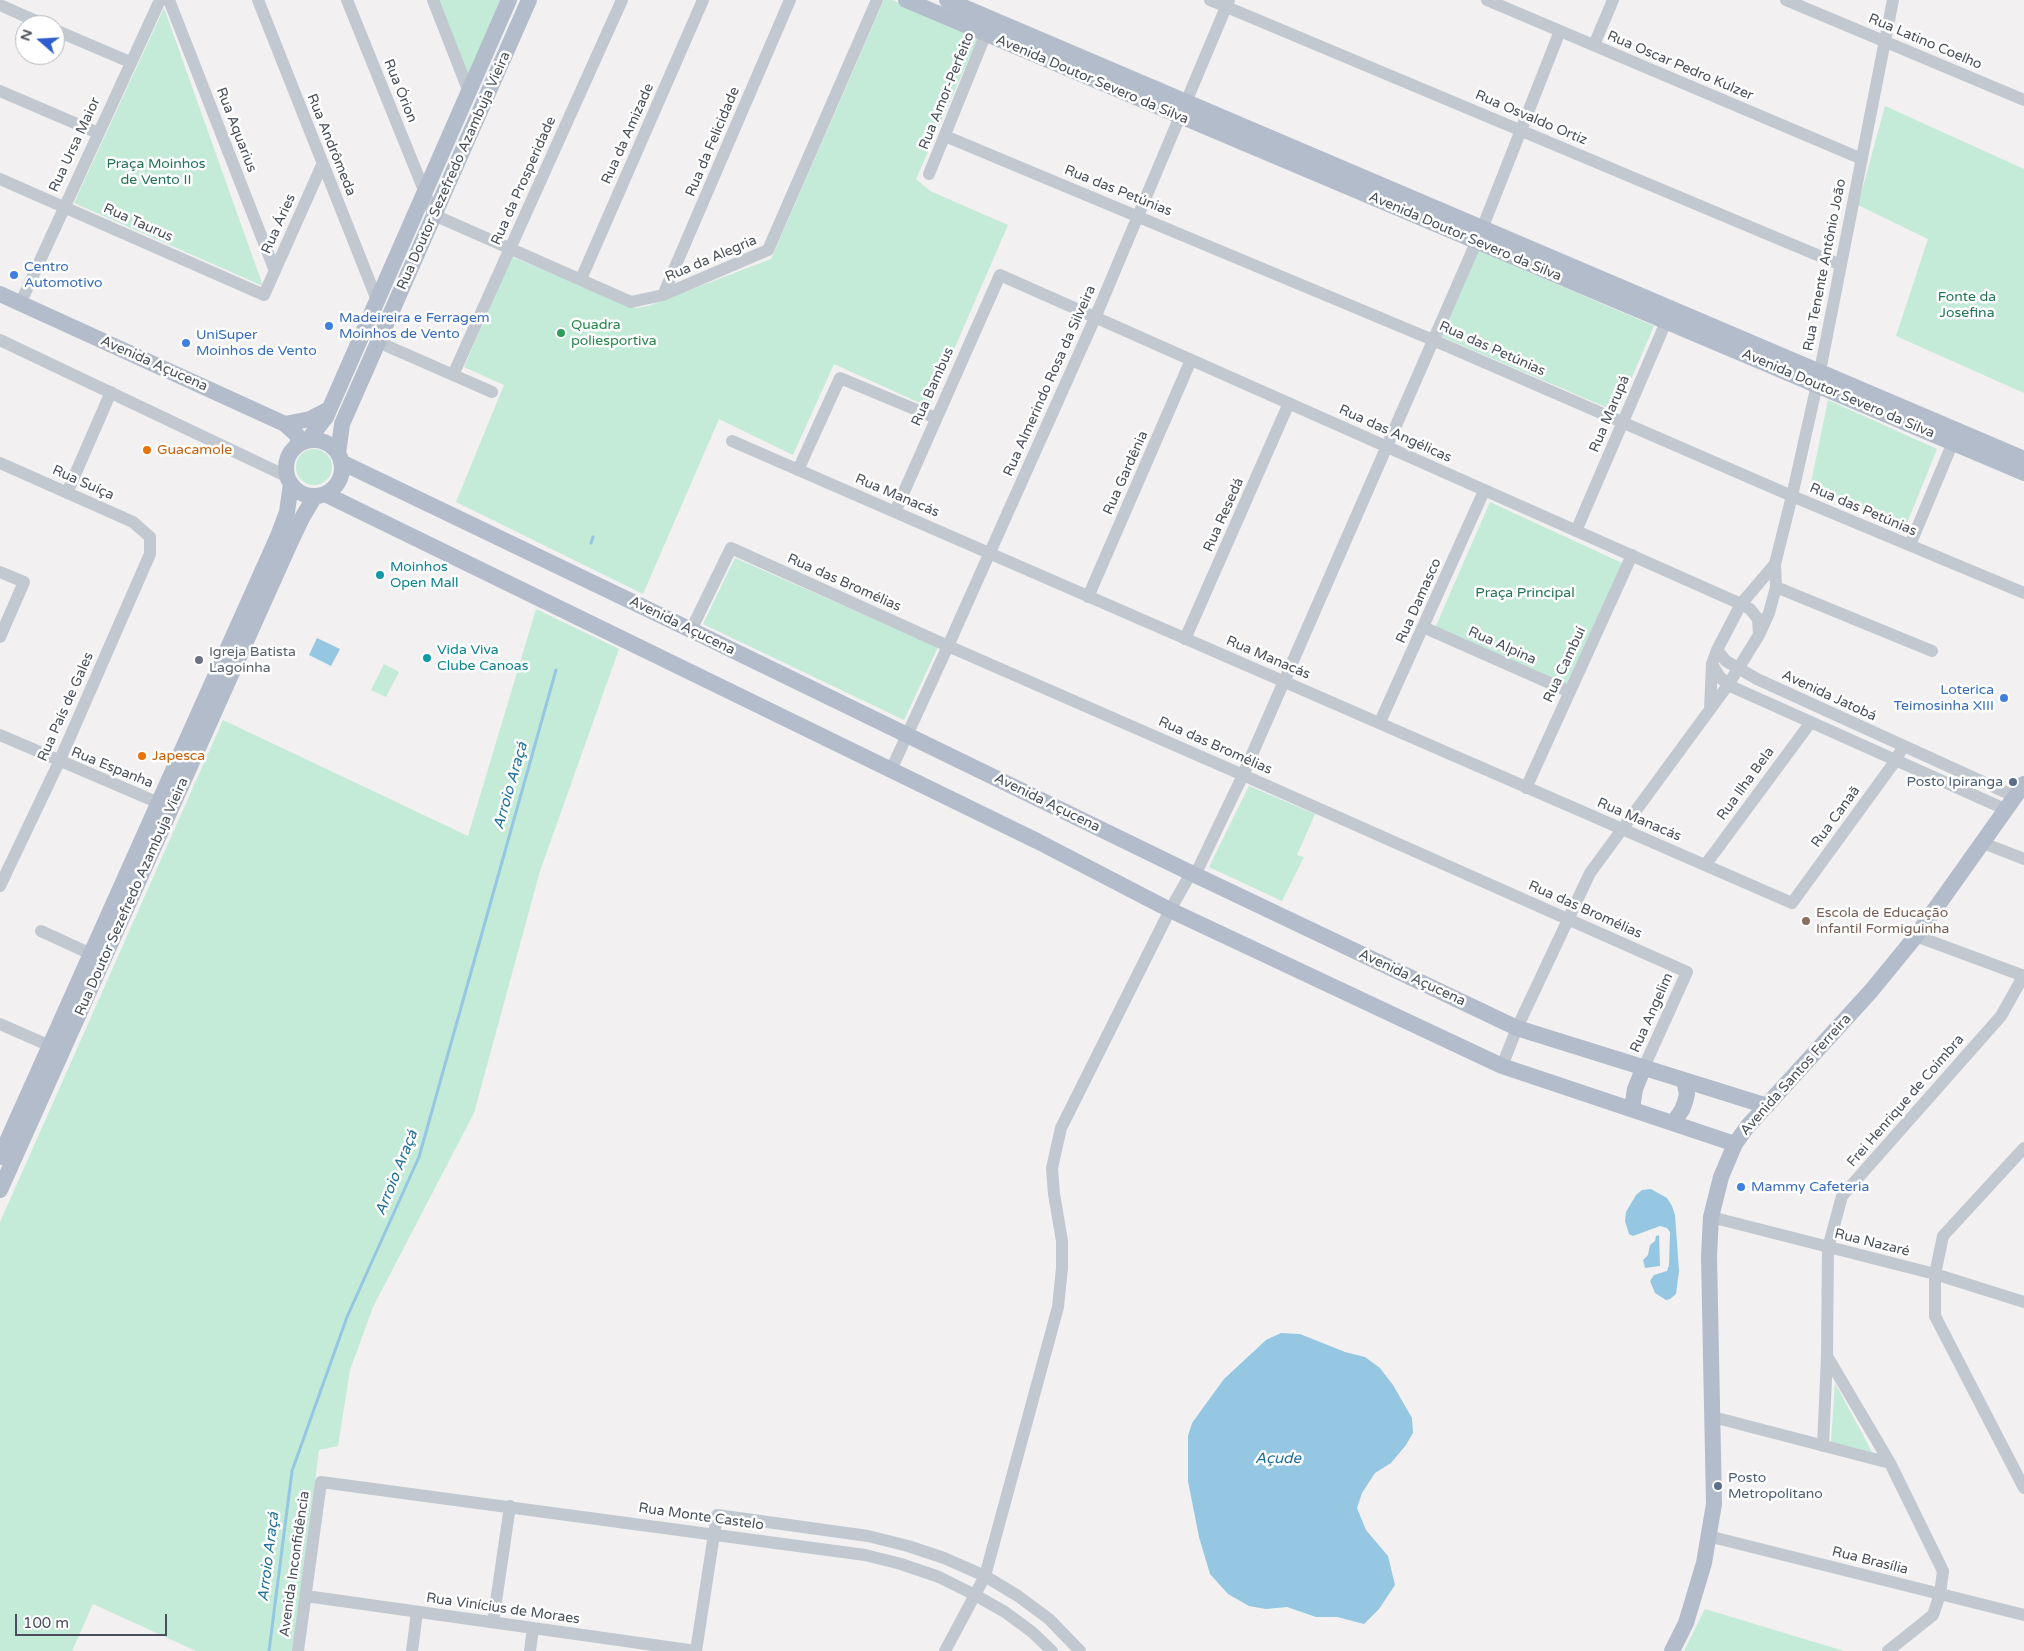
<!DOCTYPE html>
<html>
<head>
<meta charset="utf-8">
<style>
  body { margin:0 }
  #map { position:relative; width:2024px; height:1651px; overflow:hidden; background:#f2f0f0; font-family:"Varela Round",sans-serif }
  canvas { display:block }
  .north { position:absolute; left:15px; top:15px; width:50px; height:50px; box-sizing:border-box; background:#fff; border:1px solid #b7b9bd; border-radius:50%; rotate:289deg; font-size:14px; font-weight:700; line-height:20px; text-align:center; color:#4a505b }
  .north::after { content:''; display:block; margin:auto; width:18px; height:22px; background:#2f5ecc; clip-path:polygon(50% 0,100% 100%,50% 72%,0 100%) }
  .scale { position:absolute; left:15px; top:1614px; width:152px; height:22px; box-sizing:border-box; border:2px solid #4a505b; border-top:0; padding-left:6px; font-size:15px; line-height:18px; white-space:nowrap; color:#4a505b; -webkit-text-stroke:4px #fff; paint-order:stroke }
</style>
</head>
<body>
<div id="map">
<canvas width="2024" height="1651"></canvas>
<div class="north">N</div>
<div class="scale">100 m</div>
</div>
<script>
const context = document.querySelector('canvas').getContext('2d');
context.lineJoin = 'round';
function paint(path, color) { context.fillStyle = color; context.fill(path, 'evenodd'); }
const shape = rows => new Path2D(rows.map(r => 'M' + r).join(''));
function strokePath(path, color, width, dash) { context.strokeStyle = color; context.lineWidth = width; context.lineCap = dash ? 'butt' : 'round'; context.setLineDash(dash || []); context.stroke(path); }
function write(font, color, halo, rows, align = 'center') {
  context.font = font + ' "Varela Round",sans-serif'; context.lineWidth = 5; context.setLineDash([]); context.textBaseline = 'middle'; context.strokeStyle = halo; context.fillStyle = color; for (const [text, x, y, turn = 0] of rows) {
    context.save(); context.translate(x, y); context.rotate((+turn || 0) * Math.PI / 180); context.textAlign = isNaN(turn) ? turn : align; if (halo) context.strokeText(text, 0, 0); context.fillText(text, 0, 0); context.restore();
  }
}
paint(shape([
  [437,0,503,0,468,80],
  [884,0,892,0,978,38,916,179,930,191,1008,225,929,407,834,364,793,455,719,419,643,594,456,502,504,385,464,367,512,257,636,308,648,306,771,259],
  [164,8,263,286,74,203],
  [1885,106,2024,169,2024,393,1896,336,1928,239,1858,205],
  [1477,250,1654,326,1617,412,1440,336],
  [1828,400,1937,449,1905,528,1810,488],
  '296 467a18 18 0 1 1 36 0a18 18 0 1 1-36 0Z',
  [1490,502,1622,563,1566,686,1435,628],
  [735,558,938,647,904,720,703,624],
  [536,609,619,649,540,871,474,1113,373,1307,350,1370,338,1446,319,1450,294,1651,196,1651,93,1604,72,1651,0,1651,0,1222,223,720,468,836],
  [384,664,399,672,386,697,371,690],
  [1249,786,1315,814,1297,855,1304,857,1282,901,1209,867],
  [1835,1383,1872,1452,1831,1442],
  [1705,1609,1844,1651,1684,1651]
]), '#c4ead8');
paint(shape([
  [317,638,340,649,331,666,309,655],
  [1651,1189,1667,1198,1672,1206,1675,1215,1679,1271,1676,1294,1670,1299,1666,1300,1655,1293,1650,1281,1654,1275,1667,1271,1669,1265,1670,1232,1667,1228,1660,1226,1633,1236,1629,1234,1625,1221,1626,1212,1636,1195,1642,1190],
  [1659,1235,1660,1266,1645,1268,1643,1260,1648,1255,1650,1245,1655,1241,1656,1236],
  [1281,1333,1300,1334,1345,1352,1365,1357,1380,1368,1393,1385,1412,1418,1413,1433,1406,1445,1391,1463,1375,1473,1362,1493,1357,1508,1366,1530,1388,1556,1395,1585,1379,1609,1364,1624,1337,1617,1316,1617,1287,1607,1266,1609,1249,1606,1228,1594,1210,1574,1199,1537,1188,1481,1188,1436,1192,1423,1224,1379,1266,1340]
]), '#96c7e2');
strokePath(shape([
  [591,543,593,537],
  [269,1651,292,1471,347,1317,419,1157,556,670]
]), '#96c7e2', 3);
strokePath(shape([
  [169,0,275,271],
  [258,0,377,300],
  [347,0,434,215,631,302,663,295,768,250,877,0],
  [433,0,469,92],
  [1210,0,1841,265],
  [1487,0,1862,159],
  [1786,0,2024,100],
  [0,5,45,25],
  [55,30,130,62],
  [1594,45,1613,0],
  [0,91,98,133],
  [945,136,1433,340,1792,496,2024,593],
  [929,174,989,26],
  [0,179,264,295,322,165],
  [581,279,703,0],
  [663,295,790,0],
  [20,304,160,0],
  [0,340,286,476],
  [378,342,492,392],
  [453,375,622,0],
  [732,441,1792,903,1896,760,1903,746],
  [0,463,133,522,150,537,150,554,59,762,0,886],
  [798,470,840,378,936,418],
  [67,493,111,392],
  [895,512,1000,275,1741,604,1750,609,1758,619,1759,635],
  [1576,531,1669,315],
  [1910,545,1956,435],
  [0,572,24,582,0,637],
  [1776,587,1932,651],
  [1088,597,1191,360],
  [1423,627,1570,692],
  [691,630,731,548,948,646,1243,775,1687,972,1644,1067],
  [1185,639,1289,403],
  [1717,650,1726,661,1757,679,2016,797],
  [1712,664,1719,676,1728,685,2007,810],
  [1710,709,1712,664,1717,650,1741,604,1775,564],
  [1380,722,1484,491],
  [0,735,159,803],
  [891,770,948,646,1095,318,1229,0],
  [1526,788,1632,555],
  [1983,843,2024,859],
  [1706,864,1811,722],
  [41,931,91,954],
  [1916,936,2024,976],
  [0,1024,50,1046],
  [1502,1066,1517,1028,1590,873,1728,685,1759,635,1769,613,1776,587,1775,564,1792,496,1820,371,1893,0],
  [2024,1148,1943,1236,1935,1274,1935,1316,2024,1488],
  [1711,1217,1935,1274,2024,1302],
  [1713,1417,1890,1463],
  [1823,1446,1827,1356],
  [1708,1536,2024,1615],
  [306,1596,696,1651,717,1515,868,1536,908,1546,944,1558,985,1576,1018,1596,1049,1619,1080,1651],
  [493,1622,510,1506],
  [298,1651,321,1482,865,1555,901,1564,939,1577,975,1595,1005,1612,1032,1632,1052,1651],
  [412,1651,417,1612],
  [530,1651,533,1628],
  [945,1651,985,1576,1058,1307,1062,1268,1062,1241,1054,1194,1052,1168,1061,1128,1170,910,1191,873,1198,869,1243,775,1482,229,1560,31],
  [1888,1651,1933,1615,1940,1594,1943,1571,1890,1463,1827,1356,1828,1248,1842,1196,2001,1016,2024,975]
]), '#c2c8d0', 12);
strokePath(shape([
  [906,0,2024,473],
  [947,0,2024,459],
  [0,294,285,424,297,435,299,444],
  [285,424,310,419,329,409],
  '286 468a28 28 0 1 1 56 0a28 28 0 1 1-56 0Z',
  [308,440,326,417,509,0],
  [338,454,342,424,529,0],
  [341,462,691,630,1191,873,1517,1028,1767,1106],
  [325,494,1037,841,1170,910,1502,1066,1735,1144],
  [1632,1109,1635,1089,1644,1067],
  [1673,1123,1682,1110,1685,1102,1687,1094,1684,1080],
  [0,1157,278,536,287,512,291,484],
  [0,1190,291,541,302,518,315,496],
  [1672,1651,1686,1623,1704,1563,1714,1504,1709,1256,1711,1217,1721,1177,1735,1144,1747,1127,1871,991,1916,936,2024,784]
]), '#b3bccb', 16);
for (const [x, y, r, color] of [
  [14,275,5,"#3f7fe0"],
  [329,326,5,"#3f7fe0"],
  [561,333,5,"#2e9e5b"],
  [186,343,5,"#3f7fe0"],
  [147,450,5,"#e8710a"],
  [380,575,5,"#0f9aa8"],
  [427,658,5,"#0f9aa8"],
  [199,660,5,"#6b7280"],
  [2004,698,5,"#3f7fe0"],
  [142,756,5,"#e8710a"],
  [2013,782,5,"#5c6f8a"],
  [1806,921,5,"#8d6e63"],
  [1741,1187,5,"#3f7fe0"],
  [1718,1486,5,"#5c6f8a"]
]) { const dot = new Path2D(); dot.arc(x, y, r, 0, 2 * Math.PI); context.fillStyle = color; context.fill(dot); strokePath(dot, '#fff', 2); }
write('14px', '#4a505b', '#fff', [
  ["Rua Latino Coelho",1925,42,23],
  ["Rua Oscar Pedro Kulzer",1680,66,23],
  ["Avenida Doutor Severo da Silva",1092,80,23],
  ["Rua Órion",400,91,68],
  ["Rua Amor-Perfeito",947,91,-68],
  ["Rua Osvaldo Ortiz",1531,118,23],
  ["Rua Aquarius",236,130,69],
  ["Rua da Amizade",628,134,-66],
  ["Rua da Felicidade",713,142,-67],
  ["Rua Ursa Maior",75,145,-65],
  ["Rua Andrômeda",331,145,68],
  ["Rua Doutor Sezefredo Azambuja Vieira",454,171,-66],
  ["Rua da Prosperidade",524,181,-66],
  ["Rua das Petúnias",1118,191,22],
  ["Rua Taurus",138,223,24],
  ["Rua Áries",279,224,-66],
  ["Avenida Doutor Severo da Silva",1465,237,23],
  ["Rua da Alegria",711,259,-23],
  ["Rua Tenente Antônio João",1825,265,-79],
  ["Rua das Petúnias",1492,349,24],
  ["Avenida Açucena",154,364,24],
  ["Rua Almerindo Rosa da Silveira",1050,381,-66],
  ["Rua Bambus",933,387,-66],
  ["Avenida Doutor Severo da Silva",1838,394,23],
  ["Rua Marupá",1610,414,-67],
  ["Rua das Angélicas",1395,434,24],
  ["Rua Gardênia",1126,473,-66],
  ["Rua Suíça",83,483,24],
  ["Rua Manacás",897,496,23],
  ["Rua das Petúnias",1863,510,23],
  ["Rua Resedá",1224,515,-66],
  ["Rua das Bromélias",844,583,24],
  ["Rua Damasco",1419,601,-66],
  ["Avenida Açucena",682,626,26],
  ["Rua Alpina",1502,646,24],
  ["Rua Manacás",1268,658,23],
  ["Rua Cambuí",1565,665,-65],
  ["Avenida Jatobá",1829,696,25],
  ["Rua País de Gales",66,707,-66],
  ["Rua das Bromélias",1215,746,24],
  ["Rua Espanha",112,768,22],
  ["Rua Ilha Bela",1746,784,-54],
  ["Avenida Açucena",1047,803,26],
  ["Rua Canaã",1836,817,-54],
  ["Rua Manacás",1639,820,23],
  ["Rua Doutor Sezefredo Azambuja Vieira",132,897,-66],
  ["Rua das Bromélias",1585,910,24],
  ["Avenida Açucena",1412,978,25],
  ["Rua Angelim",1652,1013,-66],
  ["Avenida Santos Ferreira",1796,1075,-48],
  ["Frei Henrique de Coimbra",1906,1101,-49],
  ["Rua Nazaré",1872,1243,14],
  ["Rua Monte Castelo",701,1517,8],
  ["Rua Brasília",1870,1561,14],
  ["Avenida Inconfidência",295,1564,-82],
  ["Rua Vinícius de Moraes",503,1609,8]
]);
write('14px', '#237457', '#fff', [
  ["Praça Moinhos",156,164],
  ["de Vento II",156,180],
  ["Fonte da",1967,297],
  ["Josefina",1967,313],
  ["Praça Principal",1525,593]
]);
write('14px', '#366cbe', '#fff', [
  ["Centro",24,267],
  ["Automotivo",24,283],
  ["Madeireira e Ferragem",339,318],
  ["Moinhos de Vento",339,334],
  ["UniSuper",196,335],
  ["Moinhos de Vento",196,351],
  ["Loterica",1994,690,"right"],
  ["Teimosinha XIII",1994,706,"right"],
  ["Mammy Cafeteria",1751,1187]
], 'left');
write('14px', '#27864d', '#fff', [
  ["Quadra",571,325],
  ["poliesportiva",571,341]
], 'left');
write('14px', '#c56008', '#fff', [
  ["Guacamole",157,450],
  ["Japesca",152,756]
], 'left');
write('14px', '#0d838f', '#fff', [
  ["Moinhos",390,567],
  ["Open Mall",390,583],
  ["Vida Viva",437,650],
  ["Clube Canoas",437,666]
], 'left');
write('14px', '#5b616d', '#fff', [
  ["Igreja Batista",209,652],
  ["Lagoinha",209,668]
], 'left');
write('14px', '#4e5e75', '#fff', [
  ["Posto Ipiranga",2003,782],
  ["Posto",1728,1478,"left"],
  ["Metropolitano",1728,1494,"left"]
], 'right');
write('14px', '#785e54', '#fff', [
  ["Escola de Educação",1816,913],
  ["Infantil Formiguinha",1816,929]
], 'left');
write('italic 15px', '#1e6f9a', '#fff', [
  ["Arroio Araçá",511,786,-74],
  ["Arroio Araçá",397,1173,-68],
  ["Açude",1278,1459],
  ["Arroio Araçá",269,1557,-83]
]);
</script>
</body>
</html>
